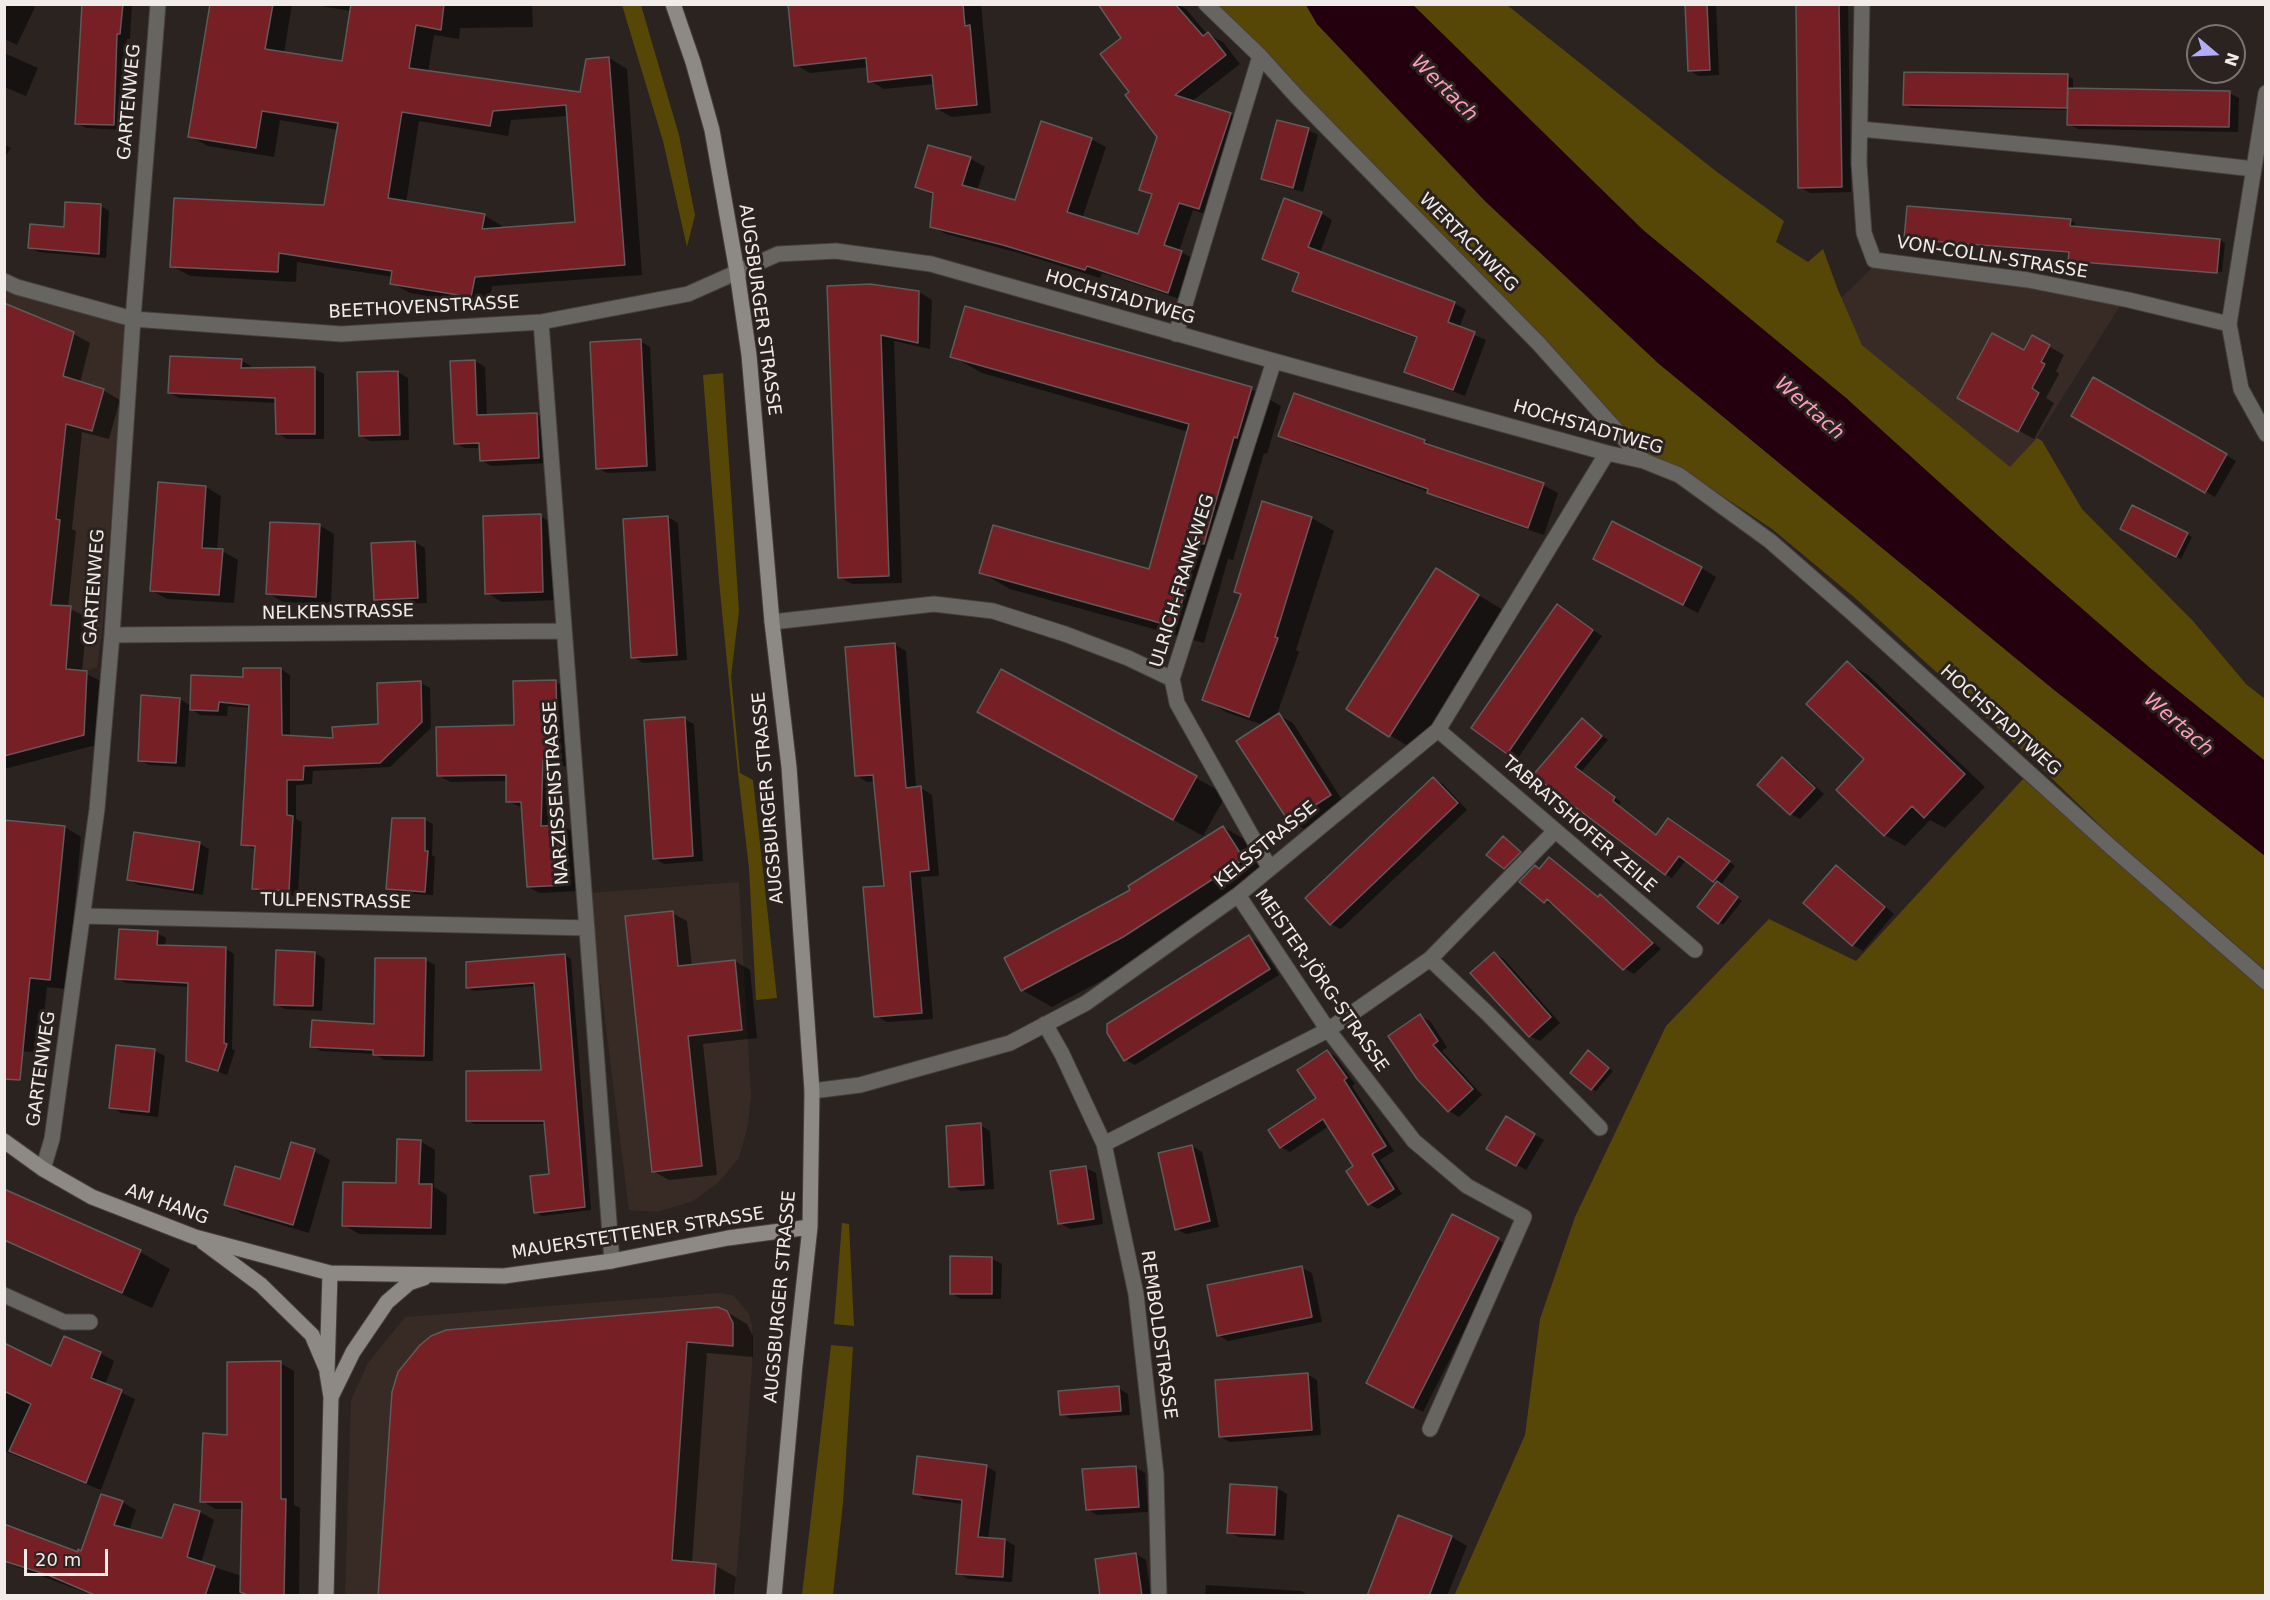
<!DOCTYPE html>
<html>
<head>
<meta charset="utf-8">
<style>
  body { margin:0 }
  #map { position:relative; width:2270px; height:1600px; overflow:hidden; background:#2a2320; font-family:"DejaVu Sans",sans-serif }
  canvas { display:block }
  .frame { position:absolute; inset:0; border:6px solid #f1ecea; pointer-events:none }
  .north { position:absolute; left:2186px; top:24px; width:60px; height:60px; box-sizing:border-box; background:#2a2320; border:2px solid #7a7371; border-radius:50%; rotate:109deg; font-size:16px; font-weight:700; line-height:24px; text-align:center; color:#f1ecea }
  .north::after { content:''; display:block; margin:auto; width:21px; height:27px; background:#b1adfa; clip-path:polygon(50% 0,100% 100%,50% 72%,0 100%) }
  .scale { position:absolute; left:24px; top:1549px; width:84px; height:27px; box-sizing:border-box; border:3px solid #f1ecea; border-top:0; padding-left:8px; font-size:18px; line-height:21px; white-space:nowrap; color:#f1ecea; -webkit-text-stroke:4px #2a2320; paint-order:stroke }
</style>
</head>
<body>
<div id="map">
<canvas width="2270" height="1600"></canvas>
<div class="frame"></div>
<div class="north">N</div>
<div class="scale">20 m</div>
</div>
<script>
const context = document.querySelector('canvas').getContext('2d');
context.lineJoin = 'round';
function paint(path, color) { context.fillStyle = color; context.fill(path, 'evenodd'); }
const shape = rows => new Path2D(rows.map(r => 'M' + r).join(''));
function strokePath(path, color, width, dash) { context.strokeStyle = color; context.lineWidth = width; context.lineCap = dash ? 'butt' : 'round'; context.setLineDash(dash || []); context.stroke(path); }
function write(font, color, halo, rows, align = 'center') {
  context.font = font + ' "DejaVu Sans",sans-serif'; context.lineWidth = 6; context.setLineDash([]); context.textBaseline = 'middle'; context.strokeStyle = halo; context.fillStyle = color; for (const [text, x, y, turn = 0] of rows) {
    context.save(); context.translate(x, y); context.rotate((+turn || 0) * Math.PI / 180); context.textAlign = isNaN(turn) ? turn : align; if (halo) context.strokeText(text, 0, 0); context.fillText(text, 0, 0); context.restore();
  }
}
paint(shape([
  [1875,265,2028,285,2122,303,2037,438,2010,468,1862,345,1841,298],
  [4,288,126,325,102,633,97,667,87,671,46,667,5,682],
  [739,882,751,1097,747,1129,739,1158,719,1182,693,1201,657,1212,629,1210,589,893],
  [720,1293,733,1295,749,1314,752,1326,752,1369,735,1595,345,1596,351,1400,368,1363,405,1317]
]), '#382b26');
paint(shape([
  [622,5,641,5,679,135,695,215,687,247,663,141],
  [1214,5,1306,5,1317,24,1485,201,1658,363,2053,689,2265,856,2265,970,2112,837,2034,761,1854,597,1772,529,1682,469,1646,455],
  [1413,5,1507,5,1717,172,1784,221,1776,242,1808,262,1823,249,1838,290,1862,345,2010,467,2037,438,2042,441,2082,509,2193,621,2246,684,2265,699,2265,761,2150,668,2002,539,1846,398,1643,230],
  [723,373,739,611,731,676,740,773,753,780,777,998,756,1000,749,868,738,773,719,581,703,375],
  [2023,779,2265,990,2265,1595,1454,1596,1525,1435,1540,1319,1575,1217,1666,1026,1769,919,1856,961],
  [842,1223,849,1224,854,1326,834,1324],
  [831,1345,853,1347,843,1503,833,1595,802,1595]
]), '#574707');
paint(shape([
  [1306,5,1413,5,1643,230,1846,398,2002,539,2150,668,2265,761,2265,856,2053,689,1658,363,1485,201,1317,24]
]), '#24000f');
paint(shape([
  [4,4,30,4,35,7,17,45,4,39],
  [84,4,132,4,130,39,127,39,123,130,86,128,76,123],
  [210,4,292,4,284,53,343,63,351,11,308,4,532,4,533,27,460,28,459,39,434,35,428,72,581,94,609,58,627,69,642,275,492,286,489,306,410,293,392,283,393,277,297,262,296,282,190,276,172,266,325,207,338,130,280,120,274,157,208,146,190,136],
  [568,116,576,223,501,229,502,226,484,215,406,203,419,121,508,136,511,120],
  [789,4,981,4,991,113,952,117,937,109,935,84,884,89,870,81,868,67,810,73,796,65],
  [1167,4,1177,4,1186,9,1207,34,1223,42,1240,64,1191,102,1230,114,1245,123,1214,217,1193,210,1179,251,1196,260,1183,300,1102,273,1100,278,1019,253,946,234,931,226,934,196,917,187,929,147,971,159,985,167,977,191,1016,201,1091,139,1106,147,1082,219,1139,236,1152,196,1141,189,1158,137,1131,92,1123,38],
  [1686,4,1716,4,1719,75,1699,76,1689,70],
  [1797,4,1848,4,1851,192,1810,193,1800,187],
  [4,53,38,68,26,96,4,87],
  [2067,76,2073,79,2073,90,2229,93,2239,98,2238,132,2078,129,2068,124,2069,110,1911,108,1905,104],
  [1308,130,1318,135,1303,192,1273,184,1263,179],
  [4,144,11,148,4,158],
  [101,206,109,211,106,258,38,252,30,247,65,229],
  [1321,213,1332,220,1320,253,1454,303,1466,310,1459,328,1486,340,1465,396,1417,378,1406,371,1418,339,1305,297,1294,290,1300,274,1264,258],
  [2070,220,2075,223,2075,228,2220,240,2225,243,2222,272,2073,260,2073,262,2070,260,2070,253,1911,241,1906,238],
  [828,287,919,292,932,300,930,349,894,341,902,583,852,584,839,577],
  [4,305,74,334,90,343,80,383,103,390,120,400,109,439,82,432,72,529,76,531,68,608,87,617,82,672,103,682,100,744,4,769],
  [2032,337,2064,355,2056,371,2059,374,2046,398,2054,403,2034,439,1959,397,2024,352],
  [640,341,650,347,656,471,607,473,597,468],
  [952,356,1251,389,1281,406,1267,454,1264,453,1233,560,1228,559,1204,643,1010,589,981,572,1150,571,1189,432,982,373],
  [241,360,251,366,251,369,314,369,324,374,324,439,287,439,277,433,277,403,179,398,170,393],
  [475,361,485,367,487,416,536,414,546,420,548,463,491,466,481,460,481,448,465,448,455,443],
  [398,372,408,378,409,440,370,441,360,435],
  [2093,379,2236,461,2215,497,2073,415],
  [1295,395,1425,441,1437,449,1543,485,1558,493,1544,535,1444,501,1429,492,1295,444,1280,435],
  [206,487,221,496,217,551,222,551,238,560,234,603,167,599,151,590],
  [1263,503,1312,518,1334,531,1296,650,1299,652,1277,714,1293,723,1344,803,1304,829,1290,821,1263,725,1226,712,1204,699,1242,595,1236,591],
  [2133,507,2192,537,2181,559,2122,529],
  [540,516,555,525,558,600,502,602,487,593],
  [668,517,678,523,687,660,643,663,633,657],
  [319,525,334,534,331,604,283,602,268,593],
  [415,542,425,548,427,603,385,605,375,599],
  [1610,567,1701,568,1716,577,1698,613],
  [1437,570,1508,613,1419,753,1348,709],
  [1567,612,1602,636,1518,758,1473,728],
  [894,644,906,651,916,788,921,788,932,795,939,876,921,877,933,1019,887,1022,876,1016,886,887,876,781,867,782,856,775],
  [1847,663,1868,675,1985,787,1945,828,1930,820,1905,846,1885,835,1866,759],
  [281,669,290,675,290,737,334,739,380,726,421,683,430,688,431,728,390,767,313,771,312,784,296,785,296,819,302,822,298,896,263,894,254,889,256,850,243,844,250,708,228,706,227,716,200,715,189,708,185,767,149,765,139,760,179,699,191,706,244,678],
  [556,682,568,689,569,766,554,766,553,827,563,826,575,833,578,891,540,893,528,887,523,808,507,801,507,781,451,782,439,776,515,727],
  [684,719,694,724,703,861,664,864,654,858],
  [1582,720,1608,740,1581,772,1621,802,1618,806,1657,836,1675,824,1735,866,1721,885,1742,901,1723,925,1719,922,1717,883,1686,860,1672,878,1666,874,1536,775],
  [1008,729,1196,778,1226,795,1203,836],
  [1783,759,1793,765,1824,794,1800,819,1791,814],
  [1433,779,1443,784,1467,810,1341,929,1331,924],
  [425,820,433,824,432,855,435,857,433,895,396,893,388,888],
  [65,827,81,837,67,989,47,987,40,1053,4,1049],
  [1223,827,1253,844,1273,877,1153,953,1052,1007,1022,990,1133,891],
  [1507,841,1524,856,1509,871,1505,868],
  [199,843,209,849,203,895,139,885,129,880],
  [1549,859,1599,897,1610,902,1661,949,1634,974,1624,968,1556,905,1555,907,1545,901,1540,870],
  [1837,867,1846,872,1894,914,1863,951,1853,945,1805,903],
  [672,913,687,921,692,966,735,961,750,970,757,1038,703,1044,717,1175,669,1180,653,1171],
  [157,933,166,938,165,947,225,948,234,954,232,1049,235,1051,227,1075,188,1060,189,987,126,983,117,978],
  [1249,937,1259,943,1279,975,1135,1065,1125,1059],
  [315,953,325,959,322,1011,285,1009,275,1004],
  [1494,953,1504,959,1560,1023,1540,1041,1530,1036],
  [565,955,571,959,591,1210,542,1216,535,1212,550,1175,546,1124,474,1124,467,1120,542,1072,536,986,474,991,467,988],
  [426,960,435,965,433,1061,384,1060,375,1054,321,1051,312,1046,375,1025],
  [1420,1016,1430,1021,1447,1047,1442,1051,1482,1095,1459,1117,1449,1111],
  [117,1047,155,1051,165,1056,158,1117,121,1113,111,1107],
  [1327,1052,1336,1057,1355,1084,1352,1086,1394,1151,1380,1160,1402,1194,1378,1209,1369,1204,1355,1167,1329,1126,1290,1152,1281,1147,1318,1099],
  [1589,1052,1613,1071,1596,1091,1592,1089],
  [1506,1118,1544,1140,1526,1170,1488,1148],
  [980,1125,990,1131,994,1189,961,1191,951,1186],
  [420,1141,435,1150,434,1187,447,1195,446,1235,359,1234,344,1225,397,1185],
  [1192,1146,1202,1152,1219,1227,1186,1234,1176,1229],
  [314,1151,330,1160,309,1233,241,1213,226,1204,281,1181],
  [1086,1168,1096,1173,1103,1224,1070,1229,1060,1223],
  [4,1191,140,1252,170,1269,152,1308,4,1241],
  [1498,1240,1508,1245,1423,1412,1377,1388],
  [992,1259,1002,1264,1001,1299,961,1299,951,1293],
  [1302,1268,1312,1273,1322,1322,1228,1341,1218,1335],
  [727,1312,747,1324,753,1336,753,1357,707,1353,692,1563,716,1566,736,1577,734,1596,380,1596,399,1372,410,1358,432,1337],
  [4,1345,52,1368,100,1353,114,1361,105,1385,135,1399,101,1490,4,1451],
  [280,1363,294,1371,294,1505,300,1508,299,1596,95,1596,4,1562,4,1526,78,1554,82,1552,122,1502,136,1510,129,1531,163,1540,175,1505,200,1512,214,1520,201,1563,242,1576,243,1509,216,1509,202,1501,229,1436],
  [1307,1374,1317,1380,1321,1435,1230,1442,1220,1437],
  [1118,1388,1128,1394,1130,1415,1071,1419,1061,1414],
  [986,1466,996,1472,988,1539,1005,1540,1015,1546,1012,1582,968,1579,958,1573,963,1504,924,1499,914,1493],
  [1135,1467,1145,1473,1148,1512,1097,1515,1087,1509],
  [1277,1488,1287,1494,1284,1540,1239,1537,1229,1532],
  [1399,1517,1452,1537,1467,1546,1447,1596,1368,1596],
  [1136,1554,1146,1560,1151,1596,1102,1596],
  [1206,1585,1301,1591,1309,1596,1205,1596]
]), '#0007');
const building = shape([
  [82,4,123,4,120,34,117,34,114,125,75,124,82,4],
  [210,4,273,4,265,49,342,61,351,4,444,4,441,30,416,25,409,68,580,92,586,59,609,57,625,265,475,277,471,297,390,284,392,271,279,253,278,272,170,267,174,198,324,205,338,123,262,111,256,148,188,137,210,4],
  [566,105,575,222,482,229,485,214,388,198,402,112,490,126,493,111,566,105],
  [788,4,963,4,965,26,970,25,977,105,936,109,932,75,868,82,866,58,794,66,788,4],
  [1098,4,1175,4,1203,36,1208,32,1226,55,1175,95,1231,113,1199,209,1179,203,1164,245,1182,251,1168,293,1087,266,1085,270,1003,245,930,227,933,193,915,187,928,145,971,157,962,185,1015,200,1041,121,1092,138,1067,212,1138,234,1152,194,1139,190,1157,137,1125,95,1129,92,1100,54,1121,38,1098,4],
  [1685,4,1707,4,1710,70,1688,71,1685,4],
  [1796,4,1839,4,1842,187,1798,188,1796,4],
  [1904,72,2068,74,2067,108,1903,105,1904,72],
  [2068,88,2230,91,2229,127,2067,125,2068,88],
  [1277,120,1309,128,1293,188,1261,179,1277,120],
  [1284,198,1322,212,1308,247,1455,302,1448,322,1475,332,1453,390,1404,372,1417,337,1292,291,1299,273,1262,259,1284,198],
  [65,202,101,204,99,254,28,248,30,224,64,227,65,202],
  [1907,206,2071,219,2070,226,2220,239,2217,273,2068,261,2069,252,1904,239,1907,206],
  [870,284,919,291,918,343,881,335,889,576,838,578,827,286,870,284],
  [4,303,74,332,63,376,104,389,92,431,66,424,56,519,60,520,51,605,71,606,66,669,87,671,84,735,4,756,4,303],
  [965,306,1252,387,1237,438,1234,437,1204,544,1198,543,1175,627,979,573,993,525,1149,569,1189,424,950,357,965,306],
  [1992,333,2024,350,2032,335,2050,345,2041,362,2045,364,2032,388,2039,393,2018,432,1957,398,1992,333],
  [641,339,647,466,596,469,590,342,641,339],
  [170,356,242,359,241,368,315,367,315,434,276,434,275,398,168,393,170,356],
  [475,360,477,415,537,413,539,458,480,461,479,443,454,444,450,361,475,360],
  [398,371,400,435,359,436,357,372,398,371],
  [2093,377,2227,454,2205,493,2071,416,2093,377],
  [1294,393,1425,440,1424,443,1544,483,1528,528,1427,493,1428,489,1278,436,1294,393],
  [158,482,206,486,202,548,223,549,219,595,150,591,158,482],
  [1262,501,1312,517,1275,637,1278,638,1249,717,1202,700,1241,594,1234,592,1262,501],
  [2132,505,2188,533,2176,557,2120,529,2132,505],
  [541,514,543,592,485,594,483,516,541,514],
  [668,516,677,655,631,658,623,519,668,516],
  [1612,521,1702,567,1683,605,1593,559,1612,521],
  [270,522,320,524,316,597,266,594,270,522],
  [415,541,418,598,374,600,371,543,415,541],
  [1436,568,1479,595,1389,737,1346,709,1436,568],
  [1557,604,1593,630,1507,754,1471,728,1557,604],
  [895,643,906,788,921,786,929,870,910,872,922,1013,874,1017,863,887,884,886,873,775,855,776,845,647,895,643],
  [1847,661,1965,774,1924,818,1912,806,1884,836,1836,790,1864,759,1806,704,1847,661],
  [243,668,281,668,282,735,333,738,332,727,378,724,377,683,421,681,422,722,380,763,304,766,303,780,287,780,287,815,293,816,289,891,252,889,255,846,241,845,249,705,219,702,218,711,190,710,191,675,243,677,243,668],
  [1001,669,1197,776,1173,820,977,712,1001,669],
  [556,680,558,759,543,760,541,826,563,825,567,885,527,887,521,802,506,802,506,775,437,776,436,727,514,725,513,681,556,680],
  [141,695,180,698,176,763,138,761,141,695],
  [1279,713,1331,795,1289,822,1236,741,1279,713],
  [685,717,693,856,653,859,644,720,685,717],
  [1582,718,1602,736,1575,767,1615,797,1613,801,1656,835,1668,818,1730,861,1713,882,1679,856,1665,875,1533,775,1582,718],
  [1782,757,1815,788,1790,815,1757,785,1782,757],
  [1433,777,1458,803,1330,925,1305,898,1433,777],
  [392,818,425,818,425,851,428,851,425,892,386,889,392,818],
  [4,820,65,826,50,980,30,978,20,1080,4,1079,4,820],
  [1223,826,1244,859,1123,937,1021,991,1004,958,1130,890,1128,886,1223,826],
  [134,832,200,842,193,890,127,880,134,832],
  [1503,836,1521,852,1504,869,1486,855,1503,836],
  [1549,857,1598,897,1600,894,1653,943,1623,970,1547,899,1544,903,1519,882,1535,865,1539,869,1549,857],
  [1836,865,1885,907,1852,946,1803,903,1836,865],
  [1717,881,1738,897,1718,924,1697,907,1717,881],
  [673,911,678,966,735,960,742,1030,688,1036,702,1166,652,1172,625,916,673,911],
  [119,929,158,931,157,945,226,947,224,1043,227,1044,218,1071,186,1061,188,983,115,979,119,929],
  [1249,935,1270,969,1124,1061,1107,1033,1107,1024,1249,935],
  [276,950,315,952,313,1006,274,1005,276,950],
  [1494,952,1551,1017,1529,1037,1470,973,1494,952],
  [565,954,585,1207,534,1213,530,1176,549,1174,544,1121,466,1121,466,1071,541,1070,534,983,466,988,466,962,565,954],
  [375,958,426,958,424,1056,373,1055,373,1050,310,1047,312,1020,374,1024,375,958],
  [1420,1014,1438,1041,1433,1045,1473,1089,1448,1112,1417,1079,1388,1036,1420,1014],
  [116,1045,155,1049,149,1112,109,1108,116,1045],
  [1327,1050,1347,1078,1344,1080,1386,1146,1372,1154,1394,1189,1368,1205,1346,1171,1353,1166,1323,1119,1280,1148,1268,1130,1316,1098,1297,1070,1327,1050],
  [1588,1050,1609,1068,1591,1090,1570,1073,1588,1050],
  [1506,1116,1535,1134,1516,1166,1486,1149,1506,1116],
  [981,1123,984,1185,949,1187,946,1126,981,1123],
  [397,1139,421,1140,419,1184,432,1184,431,1228,342,1226,343,1182,396,1183,397,1139],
  [291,1142,315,1149,293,1225,224,1205,235,1166,280,1179,291,1142],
  [1192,1145,1210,1221,1175,1230,1158,1153,1192,1145],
  [1086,1166,1094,1219,1058,1224,1050,1171,1086,1166],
  [4,1189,141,1250,122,1293,4,1240,4,1189],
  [1452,1214,1499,1238,1413,1408,1366,1383,1452,1214],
  [950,1256,992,1257,992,1294,950,1294,950,1256],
  [1302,1266,1312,1317,1217,1336,1207,1285,1302,1266],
  [718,1307,727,1311,733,1323,733,1346,687,1342,672,1560,716,1564,714,1596,378,1596,392,1392,398,1372,420,1345,431,1336,446,1330,718,1307],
  [64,1336,101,1352,91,1378,122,1390,86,1483,9,1451,31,1404,4,1391,4,1343,51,1366,64,1336],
  [281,1361,281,1499,286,1499,284,1596,250,1596,240,1592,242,1502,200,1502,203,1433,227,1435,227,1362,281,1361],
  [1308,1373,1312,1430,1219,1437,1215,1380,1308,1373],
  [1119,1386,1121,1411,1060,1415,1058,1391,1119,1386],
  [917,1456,987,1465,978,1537,1005,1539,1003,1577,956,1574,962,1500,913,1494,917,1456],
  [1136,1466,1139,1507,1086,1510,1082,1469,1136,1466],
  [1230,1484,1277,1487,1275,1535,1227,1533,1230,1484],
  [101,1494,123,1501,114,1525,162,1538,174,1504,200,1511,187,1557,215,1566,205,1596,97,1596,48,1575,4,1561,4,1524,78,1552,78,1549,81,1551,101,1494],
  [1398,1515,1452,1536,1429,1596,1367,1596,1398,1515],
  [1136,1553,1142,1596,1100,1596,1095,1559,1136,1553]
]);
paint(building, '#762025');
strokePath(building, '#625958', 1.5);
const street = shape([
  [1206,4,1260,56,1297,97,1539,344,1644,461],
  [1862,4,1859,163,1864,233,1874,260,2028,280,2129,300,2229,324],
  [2266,93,2229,324,2241,389,2266,434],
  [1860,129,2113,153,2254,169],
  [4,281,17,287,133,319,341,334,541,322,688,294,778,254,836,251,931,264,1274,361,1607,453,1644,461,1679,475,1770,541,1858,618,2111,847,2266,982],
  [541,322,612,1261],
  [1176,334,1260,56],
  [772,622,934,604,993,611,1065,634,1128,658,1172,679],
  [112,635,564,631],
  [1438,730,1695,950],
  [1269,867,1177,703,1172,679,1274,361],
  [1238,895,1328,1030,1414,1141,1467,1186,1524,1217,1430,1429],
  [83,916,587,928],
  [1430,959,1486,1012,1600,1128],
  [1045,1024,1062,1054,1104,1144,1136,1294,1156,1474,1159,1596],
  [812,1091,860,1085,1010,1043,1086,1003,1238,895,1438,730,1607,453],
  [1104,1144,1328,1030,1430,959,1555,831],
  [43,1169,52,1139,97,809,112,635,133,319,158,4],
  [4,1295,64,1322,90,1322]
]);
const secondary = shape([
  [673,4,693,62,712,130,737,272,749,355,772,622,789,767,812,1091,810,1227,795,1365,774,1596],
  [4,1141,43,1169,92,1197,195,1237,330,1273,504,1276,612,1261,728,1238,810,1227],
  [203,1242,261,1285,312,1335,326,1368],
  [331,1397,353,1352,387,1302,409,1283,424,1278],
  [326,1596,331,1397,327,1373,330,1273]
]);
strokePath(street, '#463f3c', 17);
strokePath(secondary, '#463f3c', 17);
strokePath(street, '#676562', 15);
strokePath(secondary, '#8d8984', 15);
write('18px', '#f1ecea', '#2a2320', [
  ["GARTENWEG",130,102,-85],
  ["WERTACHWEG",1468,243,45],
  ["VON-COLLN-STRASSE",1992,258,9],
  ["HOCHSTADTWEG",1120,298,16],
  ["BEETHOVENSTRASSE",424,308,-3],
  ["AUGSBURGER STRASSE",759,310,82],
  ["HOCHSTADTWEG",1588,428,16],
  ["ULRICH-FRANK-WEG",1183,581,-73],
  ["GARTENWEG",95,587,-86],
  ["NELKENSTRASSE",338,613,-1],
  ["HOCHSTADTWEG",2000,721,42],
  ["NARZISSENSTRASSE",557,793,-94],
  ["AUGSBURGER STRASSE",769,798,-95],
  ["TABRATSHOFER ZEILE",1579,825,41],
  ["KELSSTRASSE",1266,845,-39],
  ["TULPENSTRASSE",336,902,1],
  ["MEISTER-JÖRG-STRASSE",1321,981,55],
  ["GARTENWEG",42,1069,-82],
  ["AM HANG",167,1205,20],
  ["MAUERSTETTENER STRASSE",638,1234,-9],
  ["AUGSBURGER STRASSE",781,1297,-85],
  ["REMBOLDSTRASSE",1158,1335,82]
]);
write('italic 20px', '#fc9dbf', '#2a2320', [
  ["Wertach",1444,89,45],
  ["Wertach",1809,409,41],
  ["Wertach",2178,725,41]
]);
</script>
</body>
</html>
